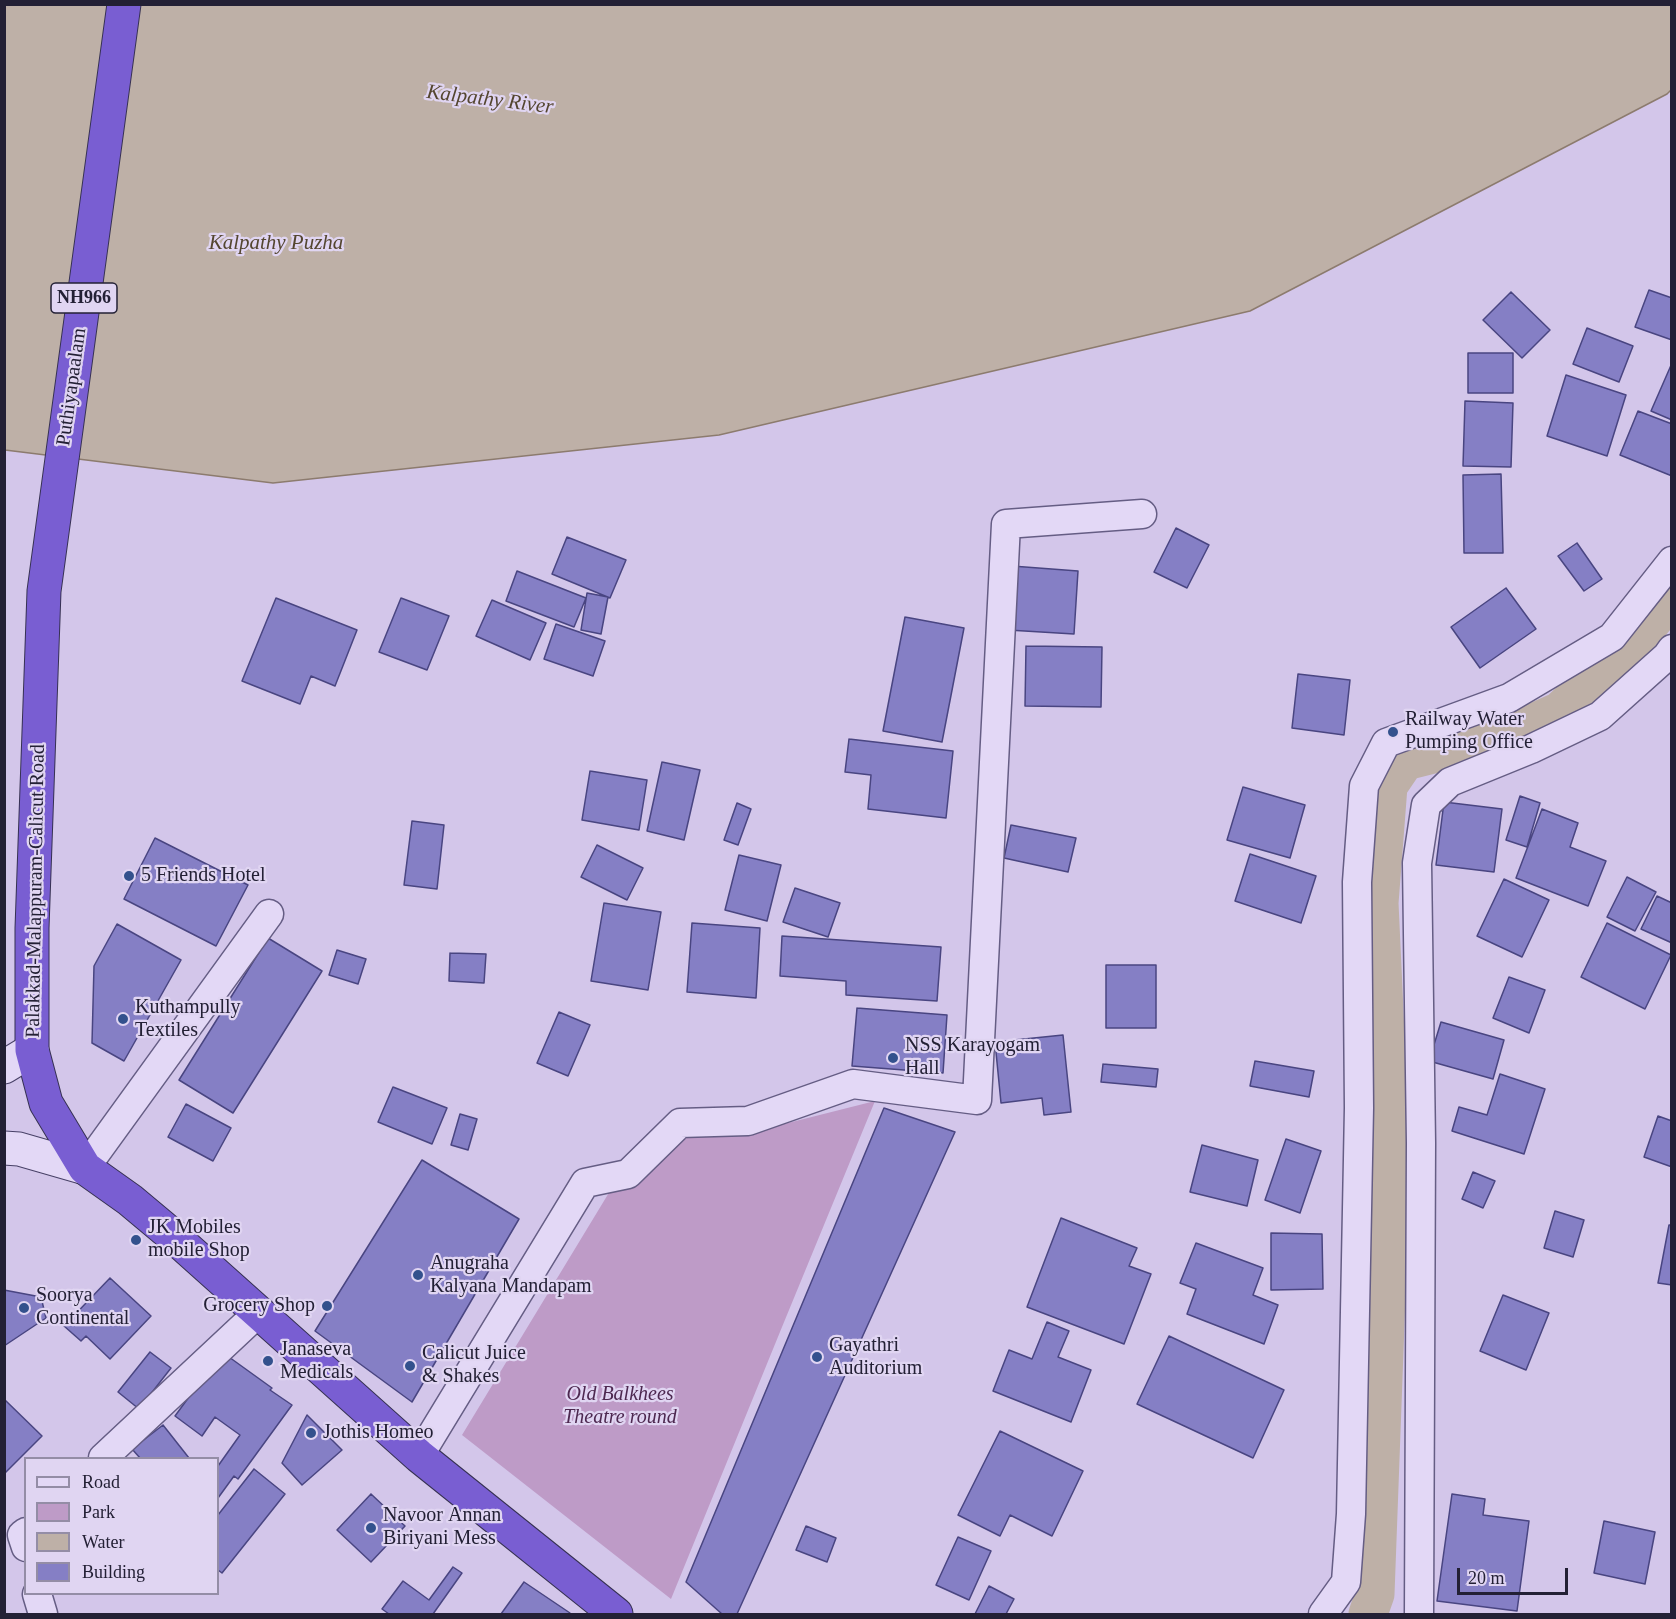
<!DOCTYPE html>
<html>
<head>
<meta charset="utf-8">
<style>
  body { margin:0 }
  #map { position:relative; width:1676px; height:1619px; overflow:hidden; background:#d3c6ea; font-family:Georgia,serif }
  canvas { display:block }
  .frame { position:absolute; inset:0; border:6px solid #232035; pointer-events:none }
  .legend { position:absolute; left:24px; top:1457px; width:195px; height:138px; box-sizing:border-box; background:#e0d5f2; border:2px solid #948da6; margin:0; padding:8px 10px; list-style:none; font-size:18px; color:#232035 }
  .legend li { display:flex; align-items:center; gap:12px; height:30px }
  .legend b { width:30px; border:2px solid #948da6 }
  .scale { position:absolute; left:1457px; top:1568px; width:111px; height:27px; box-sizing:border-box; border:3px solid #232035; border-top:0; padding-left:8px; font-size:18px; line-height:21px; white-space:nowrap; color:#232035; -webkit-text-stroke:4px #e0d5f2; paint-order:stroke }
</style>
</head>
<body>
<div id="map">
<canvas width="1676" height="1619"></canvas>
<div class="frame"></div>
<ul class="legend">
<li><b style="height:8px;background:#e3d8f6"></b>Road</li>
<li><b style="height:16px;background:#be9bc7"></b>Park</li>
<li><b style="height:16px;background:#beb0a7"></b>Water</li>
<li><b style="height:16px;background:#857fc5"></b>Building</li>
</ul>
<div class="scale">20 m</div>
</div>
<script>
const context = document.querySelector('canvas').getContext('2d');
context.lineJoin = 'round';
function paint(path, color) { context.fillStyle = color; context.fill(path, 'evenodd'); }
const shape = rows => new Path2D(rows.map(r => 'M' + r).join(''));
function strokePath(path, color, width, dash) { context.strokeStyle = color; context.lineWidth = width; context.lineCap = dash ? 'butt' : 'round'; context.setLineDash(dash || []); context.stroke(path); }
function write(font, color, halo, rows, align = 'center') {
  context.font = font + ' Georgia,serif'; context.lineWidth = 4.5; context.setLineDash([]); context.textBaseline = 'middle'; context.strokeStyle = halo; context.fillStyle = color; for (const [text, x, y, turn = 0] of rows) {
    context.save(); context.translate(x, y); context.rotate((+turn || 0) * Math.PI / 180); context.textAlign = isNaN(turn) ? turn : align; if (halo) context.strokeText(text, 0, 0); context.fillText(text, 0, 0); context.restore();
  }
}
paint(shape([
  [875,1101,782,1327,671,1599,462,1435,610,1191,693,1132,784,1124]
]), '#be9bc7');
const water = shape([
  [5,5,1671,5,1671,90,1667,94,1250,311,719,435,273,483,5,450,5,5]
]);
paint(water, '#beb0a7');
strokePath(water, '#8c7b6e', 1.5);
strokePath(shape([
  [1368,1614,1375,1594,1391,1162,1379,903,1388,786,1405,761,1504,736,1560,711,1639,636,1672,598]
]), '#beb0a7', 39);
const building = shape([
  [1649,290,1672,298,1672,340,1635,327,1649,290],
  [1511,292,1550,330,1522,358,1483,320,1511,292],
  [1587,328,1633,346,1619,382,1573,364,1587,328],
  [1468,353,1513,353,1513,393,1468,393,1468,353],
  [1672,363,1672,420,1651,411,1672,363],
  [1566,375,1626,395,1607,456,1547,436,1566,375],
  [1465,401,1513,403,1511,467,1463,466,1465,401],
  [1638,411,1672,424,1672,476,1620,455,1638,411],
  [1501,474,1503,553,1464,553,1463,475,1501,474],
  [1176,528,1209,545,1187,588,1154,572,1176,528],
  [567,537,626,560,610,598,552,574,567,537],
  [1577,543,1602,579,1584,591,1558,556,1577,543],
  [1012,566,1078,571,1074,634,1008,630,1012,566],
  [517,571,586,598,574,627,506,601,517,571],
  [1506,588,1536,629,1480,668,1451,627,1506,588],
  [587,593,608,597,601,634,581,630,587,593],
  [276,598,357,630,335,686,311,676,300,704,242,681,276,598],
  [401,598,449,616,427,670,379,652,401,598],
  [492,600,546,623,530,660,476,636,492,600],
  [905,617,964,628,942,742,883,731,905,617],
  [556,624,605,641,593,676,544,659,556,624],
  [1026,646,1102,647,1101,707,1025,706,1026,646],
  [1298,674,1350,680,1344,735,1292,728,1298,674],
  [849,739,953,751,946,818,868,809,871,775,845,772,849,739],
  [662,762,700,770,684,840,647,831,662,762],
  [590,771,647,780,639,830,582,820,590,771],
  [1243,787,1305,805,1290,858,1227,840,1243,787],
  [1520,796,1540,803,1527,847,1506,840,1520,796],
  [1444,802,1502,809,1494,872,1436,865,1444,802],
  [737,803,751,809,738,845,724,840,737,803],
  [1542,809,1578,823,1570,847,1606,861,1588,906,1516,878,1542,809],
  [412,821,444,825,437,889,404,885,412,821],
  [1011,825,1076,838,1068,872,1004,858,1011,825],
  [155,838,248,885,216,946,124,899,155,838],
  [597,845,643,868,627,900,581,877,597,845],
  [1250,854,1316,876,1301,923,1235,901,1250,854],
  [739,855,781,865,767,921,725,910,739,855],
  [1627,877,1656,892,1635,931,1607,917,1627,877],
  [1504,879,1549,900,1522,957,1477,936,1504,879],
  [795,888,840,903,828,937,783,922,795,888],
  [1657,896,1672,903,1672,943,1641,929,1657,896],
  [604,903,661,912,648,990,591,981,604,903],
  [692,923,760,928,756,998,687,992,692,923],
  [1607,923,1671,955,1645,1009,1581,977,1607,923],
  [117,924,181,960,124,1061,92,1043,94,966,117,924],
  [782,936,941,947,937,1001,846,995,846,981,780,976,782,936],
  [268,938,322,971,233,1113,179,1080,268,938],
  [337,950,366,959,358,984,329,975,337,950],
  [450,953,486,954,484,983,449,981,450,953],
  [1106,965,1156,965,1156,1028,1106,1028,1106,965],
  [1509,977,1545,990,1529,1033,1493,1018,1509,977],
  [857,1008,947,1015,943,1073,852,1066,857,1008],
  [559,1012,590,1025,568,1076,537,1063,559,1012],
  [1441,1022,1504,1040,1493,1079,1429,1061,1441,1022],
  [1063,1035,1071,1112,1044,1115,1042,1098,1001,1103,995,1042,1063,1035],
  [1255,1061,1314,1071,1309,1097,1250,1086,1255,1061],
  [1103,1064,1158,1069,1156,1087,1101,1082,1103,1064],
  [1500,1074,1545,1089,1524,1154,1452,1131,1459,1107,1487,1115,1500,1074],
  [393,1087,447,1108,432,1144,378,1122,393,1087],
  [186,1104,231,1128,213,1161,168,1137,186,1104],
  [884,1108,955,1132,737,1614,722,1614,686,1582,884,1108],
  [460,1114,477,1119,468,1150,451,1145,460,1114],
  [1658,1116,1672,1121,1672,1167,1644,1157,1658,1116],
  [1286,1139,1321,1151,1300,1213,1265,1200,1286,1139],
  [1202,1145,1258,1160,1247,1206,1190,1192,1202,1145],
  [422,1160,519,1219,412,1402,315,1331,422,1160],
  [1473,1172,1495,1181,1483,1208,1462,1199,1473,1172],
  [1555,1211,1584,1220,1573,1257,1544,1248,1555,1211],
  [1061,1218,1137,1248,1129,1266,1151,1274,1124,1344,1027,1307,1061,1218],
  [1669,1225,1672,1225,1672,1285,1658,1283,1669,1225],
  [1271,1233,1322,1234,1323,1289,1271,1290,1271,1233],
  [1196,1243,1263,1268,1253,1295,1278,1305,1264,1344,1187,1314,1196,1289,1180,1283,1196,1243],
  [110,1278,151,1316,110,1359,86,1336,81,1341,64,1326,110,1278],
  [4,1290,41,1297,46,1318,4,1346,4,1290],
  [1503,1295,1549,1313,1526,1370,1480,1351,1503,1295],
  [1047,1322,1069,1331,1058,1357,1091,1370,1071,1422,993,1391,1009,1350,1032,1359,1047,1322],
  [1169,1336,1284,1390,1253,1458,1137,1404,1169,1336],
  [150,1352,171,1368,139,1409,118,1392,150,1352],
  [222,1352,272,1388,270,1390,292,1405,238,1479,234,1476,218,1498,218,1466,240,1435,215,1417,202,1436,175,1416,222,1352],
  [4,1399,42,1436,4,1474,4,1399],
  [307,1415,342,1450,302,1485,282,1463,307,1415],
  [163,1425,189,1458,140,1458,132,1449,163,1425],
  [1000,1431,1083,1471,1052,1536,1010,1515,1000,1536,958,1515,1000,1431],
  [254,1469,285,1494,222,1573,218,1570,218,1515,254,1469],
  [371,1494,405,1526,371,1562,337,1530,371,1494],
  [1452,1494,1485,1499,1483,1515,1529,1521,1517,1611,1437,1601,1452,1494],
  [1604,1521,1655,1532,1645,1584,1594,1573,1604,1521],
  [806,1526,836,1538,827,1562,796,1550,806,1526],
  [958,1537,991,1551,969,1600,936,1585,958,1537],
  [453,1567,462,1573,433,1614,389,1614,382,1609,403,1581,429,1600,453,1567],
  [524,1582,570,1613,569,1614,501,1614,524,1582],
  [989,1586,1014,1599,1006,1614,975,1614,989,1586]
]);
paint(building, '#857fc5');
strokePath(building, '#494581', 1.5);
const street = shape([
  [85,1168,269,914],
  [419,1456,585,1183,628,1174,680,1123,748,1121,853,1084,977,1100,1006,524,1142,514],
  [103,1458,259,1312],
  [26,1532,22,1535,26,1547],
  [37,1594,43,1614],
  [1323,1614,1346,1582,1351,1514,1359,1108,1357,882,1364,786,1386,743,1509,698,1612,637,1672,561],
  [1419,1614,1421,1143,1417,863,1426,805,1450,782,1531,749,1600,716,1667,656,1672,649]
]);
const secondary = shape([
  [4,1067,32,1050],
  [4,1148,19,1149,85,1168]
]);
const highway = shape([
  [124,4,44,591,32,928,32,1050,46,1103,85,1168,130,1200,173,1236,419,1456,616,1614]
]);
strokePath(street, '#655d84', 31);
strokePath(secondary, '#474066', 35);
strokePath(highway, '#363152', 35);
strokePath(street, '#e3d8f6', 28);
strokePath(secondary, '#e3d8f6', 33);
strokePath(highway, '#795ed2', 33);
for (const [x, y, r, color] of [
  [1393,732,6,"#33518d"],
  [129,876,6,"#33518d"],
  [123,1019,6,"#33518d"],
  [893,1058,6,"#33518d"],
  [136,1240,6,"#33518d"],
  [418,1275,6,"#33518d"],
  [327,1306,6,"#33518d"],
  [24,1308,6,"#33518d"],
  [817,1357,6,"#33518d"],
  [268,1361,6,"#33518d"],
  [410,1366,6,"#33518d"],
  [311,1433,6,"#33518d"],
  [371,1528,6,"#33518d"]
]) { const dot = new Path2D(); dot.arc(x, y, r, 0, 2 * Math.PI); context.fillStyle = color; context.fill(dot); strokePath(dot, '#e0d5f2', 2); }
for (const [x, y, w] of [
  [84,298,66]
]) { const box = new Path2D(); box.roundRect(x - w / 2, y - 15, w, 30, 4.5); context.fillStyle = '#e0d5f2'; context.fill(box); strokePath(box, '#232035', 1.5); }
write('bold 18px', '#232035', null, [
  ["NH966",84,298]
]);
write('20px', '#232035', '#e0d5f2', [
  ["Puthiyapaalam",72,387,-82],
  ["Palakkad-Malappuram-Calicut Road",36,891,-89]
]);
write('20px', '#232035', '#e0d5f2', [
  ["Railway Water",1405,720],
  ["Pumping Office",1405,743],
  ["5 Friends Hotel",141,876],
  ["Kuthampully",135,1008],
  ["Textiles",135,1031],
  ["NSS Karayogam",905,1046],
  ["Hall",905,1069],
  ["JK Mobiles",148,1228],
  ["mobile Shop",148,1251],
  ["Anugraha",430,1264],
  ["Kalyana Mandapam",430,1287],
  ["Soorya",36,1296],
  ["Continental",36,1319],
  ["Grocery Shop",315,1306,"right"],
  ["Gayathri",829,1346],
  ["Auditorium",829,1369],
  ["Janaseva",280,1350],
  ["Medicals",280,1373],
  ["Calicut Juice",422,1354],
  ["& Shakes",422,1377],
  ["Jothis Homeo",323,1433],
  ["Navoor Annan",383,1516],
  ["Biriyani Mess",383,1539]
], 'left');
write('italic 20px', '#4d2850', '#e0d5f2', [
  ["Old Balkhees",620,1395],
  ["Theatre round",620,1418]
]);
write('italic 21px', '#544630', '#e0d5f2', [
  ["Kalpathy River",490,100,7],
  ["Kalpathy Puzha",276,243]
]);
</script>
</body>
</html>
